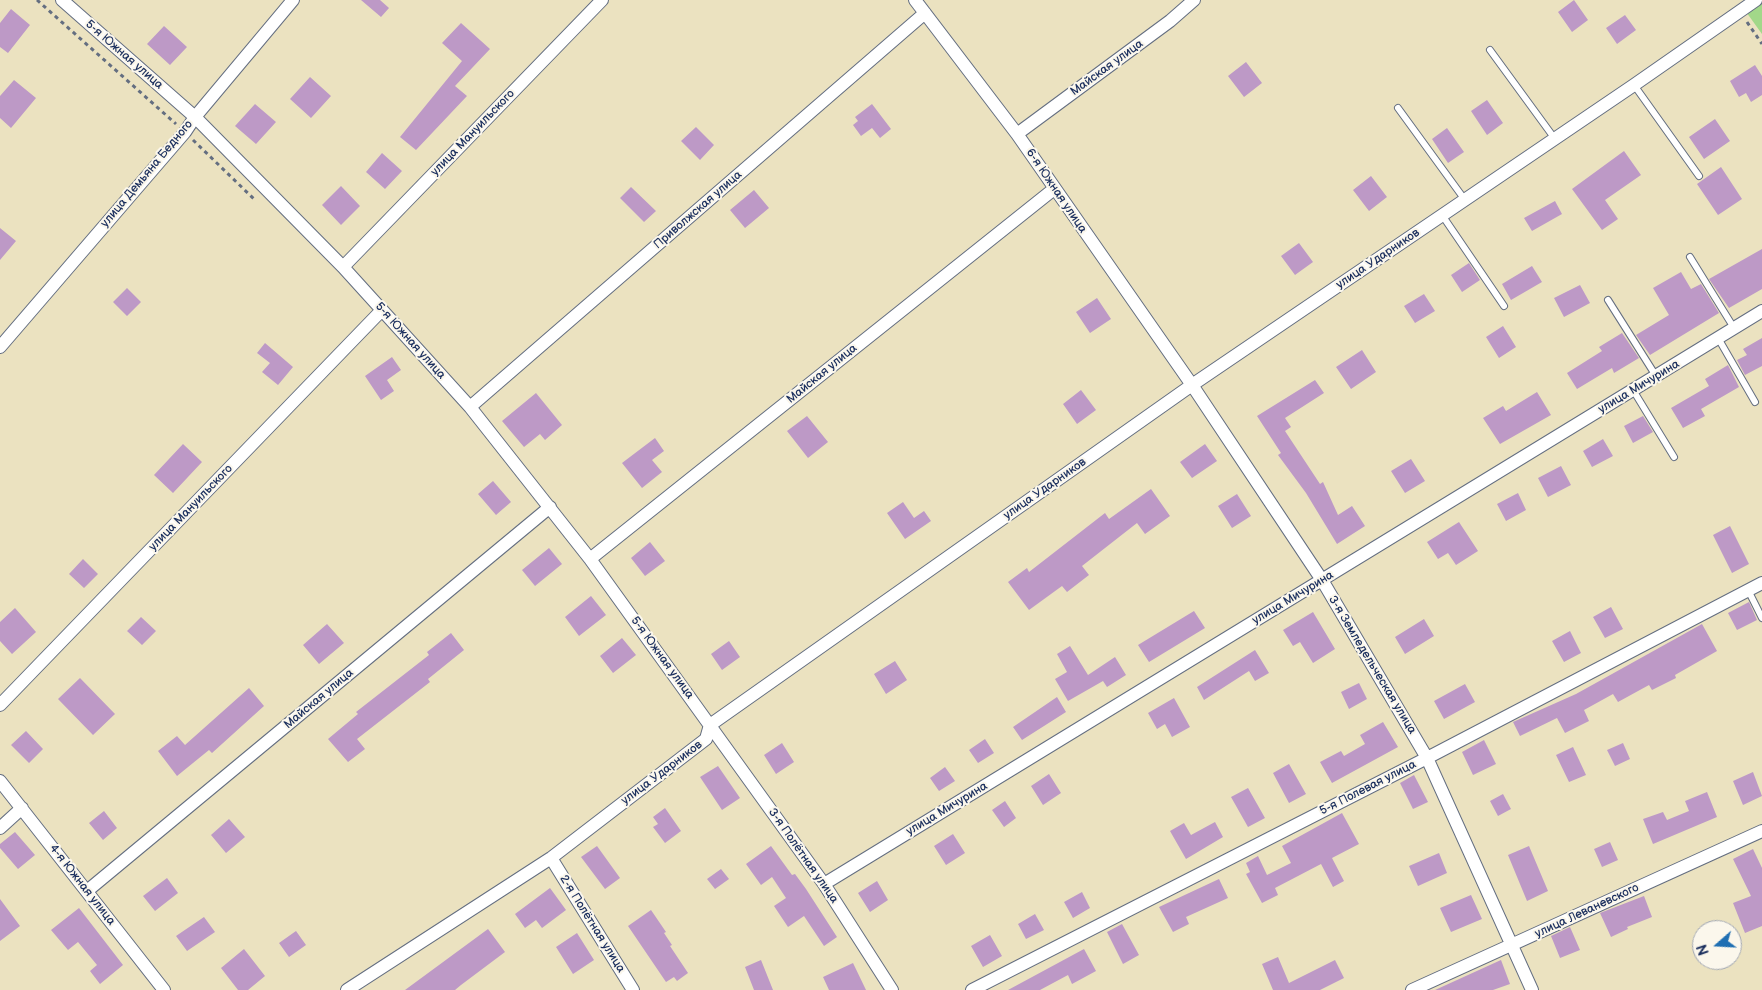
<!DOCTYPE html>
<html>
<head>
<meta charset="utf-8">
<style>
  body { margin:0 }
  #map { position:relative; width:1762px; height:990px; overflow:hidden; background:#ebe2c0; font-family:"Balsamiq Sans",sans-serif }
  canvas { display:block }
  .north { position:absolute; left:1692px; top:920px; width:50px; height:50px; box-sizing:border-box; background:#fbf7ec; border:1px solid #a1a7b3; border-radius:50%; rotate:251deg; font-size:14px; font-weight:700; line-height:20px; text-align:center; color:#1b2f5e }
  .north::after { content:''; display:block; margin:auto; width:18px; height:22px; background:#1f6fb2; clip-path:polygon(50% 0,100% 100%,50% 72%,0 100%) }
</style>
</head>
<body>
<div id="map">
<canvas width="1762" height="990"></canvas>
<div class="north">N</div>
</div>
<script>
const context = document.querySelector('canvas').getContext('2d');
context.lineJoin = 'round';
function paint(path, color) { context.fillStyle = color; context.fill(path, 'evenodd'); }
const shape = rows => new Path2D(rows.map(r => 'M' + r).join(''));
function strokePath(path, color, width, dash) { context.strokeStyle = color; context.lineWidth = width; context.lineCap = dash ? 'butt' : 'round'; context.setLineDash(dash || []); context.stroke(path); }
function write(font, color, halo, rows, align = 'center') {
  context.font = font + ' "Balsamiq Sans",sans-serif'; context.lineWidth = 4; context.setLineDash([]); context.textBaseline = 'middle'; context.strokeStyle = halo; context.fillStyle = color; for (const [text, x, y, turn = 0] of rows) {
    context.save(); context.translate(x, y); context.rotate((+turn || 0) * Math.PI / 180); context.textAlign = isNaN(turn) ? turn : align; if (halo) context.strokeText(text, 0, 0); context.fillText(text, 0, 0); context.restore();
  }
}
paint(shape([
  [1762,0,1762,34,1744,9]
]), '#a2d889');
paint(shape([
  [361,0,380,0,389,8,381,17],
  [1574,0,1588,20,1572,32,1558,12],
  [11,9,30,25,8,53,0,47,0,23],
  [1625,15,1636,30,1617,44,1606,28],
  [461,23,490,49,455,86,467,96,416,150,400,137,462,61,442,43],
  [164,26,187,47,170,65,147,44],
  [1246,62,1262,83,1244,97,1228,76],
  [1755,65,1762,76,1762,95,1751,102,1746,93,1739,97,1730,81],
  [310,77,331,96,311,118,290,99],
  [14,80,36,98,11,128,0,118,0,96],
  [1487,100,1503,123,1487,135,1471,111],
  [255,104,276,122,256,144,235,126],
  [872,104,891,129,880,138,872,128,861,136,853,125,858,121,855,117],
  [1715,119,1730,141,1704,159,1689,137],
  [696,127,714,145,700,160,681,141],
  [1447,128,1464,152,1448,163,1432,139],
  [1624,151,1641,175,1605,200,1618,219,1602,230,1572,189],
  [382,153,402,171,385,189,366,172],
  [1721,167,1742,199,1718,215,1697,184],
  [1371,176,1387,197,1369,211,1353,190],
  [341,186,360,206,341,225,322,205],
  [631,187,656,211,644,222,620,198],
  [754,190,769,208,745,228,730,210],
  [1555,201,1562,214,1532,231,1524,218],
  [0,228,16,241,0,260],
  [1299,243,1313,262,1295,275,1281,256],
  [1762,249,1762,289,1729,308,1709,279],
  [1469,263,1480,280,1462,292,1451,275],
  [1532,266,1542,282,1511,300,1502,284],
  [1681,272,1691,289,1701,284,1719,313,1650,355,1636,335,1669,315,1653,288],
  [1580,285,1590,303,1564,317,1554,298],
  [127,288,141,302,127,316,113,302],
  [1424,294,1435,311,1415,323,1404,306],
  [1097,298,1111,319,1090,333,1076,312],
  [1503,326,1516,347,1499,358,1486,337],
  [1622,333,1639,358,1614,373,1612,368,1577,389,1567,373,1602,351,1599,347],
  [1762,338,1762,366,1745,375,1737,360,1747,355,1743,349],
  [265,343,293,367,278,385,262,372,270,363,257,353],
  [1362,350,1376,372,1351,389,1336,367],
  [392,357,401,370,387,380,394,391,381,400,365,376],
  [1728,365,1739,387,1701,409,1705,416,1683,428,1671,408,1709,386,1705,379],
  [1315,380,1324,393,1285,418,1291,427,1285,431,1320,484,1323,482,1338,515,1352,506,1365,526,1337,544,1306,493,1278,455,1281,453,1257,416],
  [1081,390,1096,410,1077,424,1063,404],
  [1537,392,1551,415,1500,444,1483,418,1503,406,1506,411],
  [536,393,562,425,545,440,540,434,524,447,502,421],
  [807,416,828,442,808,458,787,431],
  [1643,416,1653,432,1633,443,1624,426],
  [655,438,664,451,652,460,662,472,642,488,622,463],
  [1603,439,1613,456,1592,467,1583,451],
  [183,444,202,462,173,493,154,475],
  [1205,444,1217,461,1192,478,1180,462],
  [1411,459,1425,481,1405,493,1391,471],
  [1561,466,1571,485,1548,497,1538,478],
  [493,481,511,502,496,515,478,494],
  [1151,489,1170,516,1145,534,1137,523,1082,566,1089,575,1067,592,1062,586,1029,610,1008,582,1027,568,1029,572,1105,513,1109,519],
  [1518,493,1526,510,1506,521,1497,504],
  [1237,494,1251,516,1232,528,1218,506],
  [903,502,914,518,924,511,931,521,905,539,887,513],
  [1459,522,1478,551,1456,565,1448,553,1438,559,1427,542],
  [1730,526,1749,564,1732,573,1713,535],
  [650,542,665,561,645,576,631,558],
  [549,548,562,564,535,586,522,570],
  [83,559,98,574,84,588,69,574],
  [591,596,606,615,579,636,565,617],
  [1749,602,1757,620,1737,630,1728,613],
  [1611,607,1623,629,1605,638,1593,617],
  [15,608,36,632,12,654,0,641,0,622],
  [1194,611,1205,628,1149,662,1138,645],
  [1313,612,1335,649,1313,663,1300,642,1293,646,1283,630],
  [141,617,156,631,142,645,127,631],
  [1424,619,1434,636,1405,654,1395,637],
  [327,624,344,643,319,664,303,645],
  [1702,624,1717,651,1675,675,1676,678,1652,690,1649,685,1618,702,1613,694,1584,710,1589,721,1565,733,1557,718,1520,736,1513,722,1576,694],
  [1570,631,1581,653,1564,662,1552,641],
  [451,633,464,650,428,679,430,682,357,739,365,749,348,762,328,739,358,714,356,712,429,655,427,652],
  [622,638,636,655,613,673,600,656],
  [729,641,740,657,722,670,711,654],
  [1070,646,1088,675,1115,657,1126,675,1107,687,1103,681,1068,701,1055,679,1067,672,1057,654],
  [1255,650,1269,673,1255,681,1249,671,1204,700,1197,687],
  [895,661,907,680,886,694,874,674],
  [80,678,115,714,93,735,58,699],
  [1359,683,1367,699,1349,709,1341,692],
  [1465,684,1475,702,1444,719,1434,701],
  [249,688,264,706,212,753,209,750,177,776,158,751,177,736,185,745],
  [1057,697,1066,712,1022,740,1013,727],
  [1174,698,1190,727,1172,737,1165,724,1157,729,1148,713],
  [1383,722,1398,747,1332,783,1320,762,1341,751,1344,756,1365,744,1360,735],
  [26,731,43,749,29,763,11,745],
  [985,739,994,753,978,763,969,750],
  [1484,740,1496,764,1473,775,1462,752],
  [782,743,794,762,776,774,764,755],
  [1623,743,1630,759,1615,766,1607,750],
  [1573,747,1586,775,1569,782,1556,755],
  [1289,764,1306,794,1289,803,1273,773],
  [718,766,740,798,722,810,700,777],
  [945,767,955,781,939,791,930,778],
  [1753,772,1762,796,1743,805,1733,781],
  [1049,774,1061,793,1043,805,1031,786],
  [1414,775,1428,802,1413,809,1400,783],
  [1248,788,1265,818,1248,827,1231,797],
  [1707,792,1717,817,1653,844,1643,819,1663,812,1667,820,1689,811,1685,801],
  [1503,794,1511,809,1498,816,1490,801],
  [1005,801,1016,818,1004,827,992,810],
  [665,808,681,831,665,843,653,827,658,824,653,817],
  [104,811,117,828,103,840,89,823],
  [1342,813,1359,844,1332,858,1344,881,1333,887,1321,864,1275,888,1278,895,1262,903,1246,874,1250,872,1246,863,1258,856,1267,875,1291,863,1282,846],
  [229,819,245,837,226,853,211,835],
  [1215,822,1223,837,1186,859,1170,831,1184,823,1191,835],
  [15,832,35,855,18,869,0,848,0,844],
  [953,834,965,853,946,865,934,846],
  [1610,842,1618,860,1602,867,1594,849],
  [597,846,620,878,605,889,581,857],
  [771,846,792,875,795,874,806,889,837,937,824,946,804,916,788,927,774,906,786,898,772,877,761,885,746,864],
  [1529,846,1548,891,1527,901,1508,855],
  [1753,849,1762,868,1762,926,1745,933,1733,903,1751,896,1733,859],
  [1439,853,1447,873,1418,886,1409,866],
  [721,869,729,879,715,889,707,879],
  [167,878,178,893,155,911,143,896],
  [1219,879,1228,898,1186,917,1189,924,1173,932,1159,907],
  [877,881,888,900,870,912,858,893],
  [550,888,566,910,542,928,536,920,525,928,515,914],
  [1082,892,1090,908,1073,918,1064,902],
  [1471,895,1482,919,1451,932,1440,908],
  [1644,896,1652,917,1627,927,1628,929,1611,937,1600,913],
  [0,899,20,926,0,941],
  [79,908,123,965,100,984,90,971,97,965,78,942,68,950,51,930],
  [651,910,666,932,664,933,672,945,670,946,688,973,677,981,674,977,666,982,628,926],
  [1035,914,1044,930,1026,939,1018,924],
  [204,917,215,932,187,951,176,936],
  [1122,924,1139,955,1123,964,1107,932],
  [1570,927,1580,950,1560,958,1551,936],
  [488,929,505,952,461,985,455,990,405,990],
  [296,931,306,945,289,957,279,943],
  [577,933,594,960,573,974,556,947],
  [990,935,1002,956,983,967,971,946],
  [244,949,265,976,248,990,238,990,221,968],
  [1084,949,1096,971,1072,984,1068,975,1040,990,1008,990],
  [1278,957,1289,983,1335,960,1344,978,1320,990,1273,990,1262,964],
  [761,960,773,990,754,990,745,967],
  [1501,960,1510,984,1493,990,1435,990],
  [853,963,866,990,829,990,823,977]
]), '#bd99c6');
const service = shape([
  [1490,50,1555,139],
  [1634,85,1699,176],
  [1398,108,1465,200],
  [1442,215,1504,306],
  [1690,257,1734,328],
  [1608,300,1656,376],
  [1718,338,1755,402],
  [1633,390,1674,457],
  [1748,590,1762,618]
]);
const minor = shape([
  [62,0,195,117,343,267,470,407,590,559,824,884,892,990],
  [915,0,1017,134,1192,385,1322,580,1427,758,1532,990],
  [1017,134,1170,21,1194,0],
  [343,267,602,0],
  [0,347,185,132,195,117,293,0],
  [470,407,925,13],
  [590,559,1054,189],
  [0,705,382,310],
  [0,781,164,990],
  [0,828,22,808],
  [551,858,633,990],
  [824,884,1762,311],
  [87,891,550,507],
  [347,990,551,858,706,739,710,725,1192,385,1634,85,1756,0],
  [972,990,1427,758,1762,583],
  [1412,990,1762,831]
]);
strokePath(service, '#646e80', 8);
strokePath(minor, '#646e80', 14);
strokePath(shape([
  [37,0,176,124],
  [1747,22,1762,44],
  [193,140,255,200]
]), '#646e80', 3, [4, 4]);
strokePath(service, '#fff', 6);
strokePath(minor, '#fff', 12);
write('12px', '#1b2f5e', '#fbf7ec', [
  ["5-я Южная улица",124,55,41],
  ["Майская улица",1107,68,-36],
  ["улица Мануильского",473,133,-46],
  ["улица Демьяна Бедного",147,174,-50],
  ["6-я Южная улица",1056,191,56],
  ["Приволжская улица",698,210,-41],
  ["улица Ударников",1378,259,-34],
  ["5-я Южная улица",410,341,48],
  ["Майская улица",822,374,-39],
  ["улица Мичурина",1639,387,-31],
  ["улица Ударников",1045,489,-35],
  ["улица Мануильского",191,508,-46],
  ["улица Мичурина",1293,598,-31],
  ["5-я Южная улица",662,658,54],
  ["3-я Земледельческая улица",1372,665,59],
  ["Майская улица",319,699,-40],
  ["улица Ударников",662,773,-37],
  ["5-я Полевая улица",1368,788,-27],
  ["улица Мичурина",947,809,-31],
  ["3-я Полётная улица",803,856,55],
  ["4-я Южная улица",82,885,52],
  ["улица Леваневского",1587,911,-25],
  ["2-я Полётная улица",592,924,58]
]);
</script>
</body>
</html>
